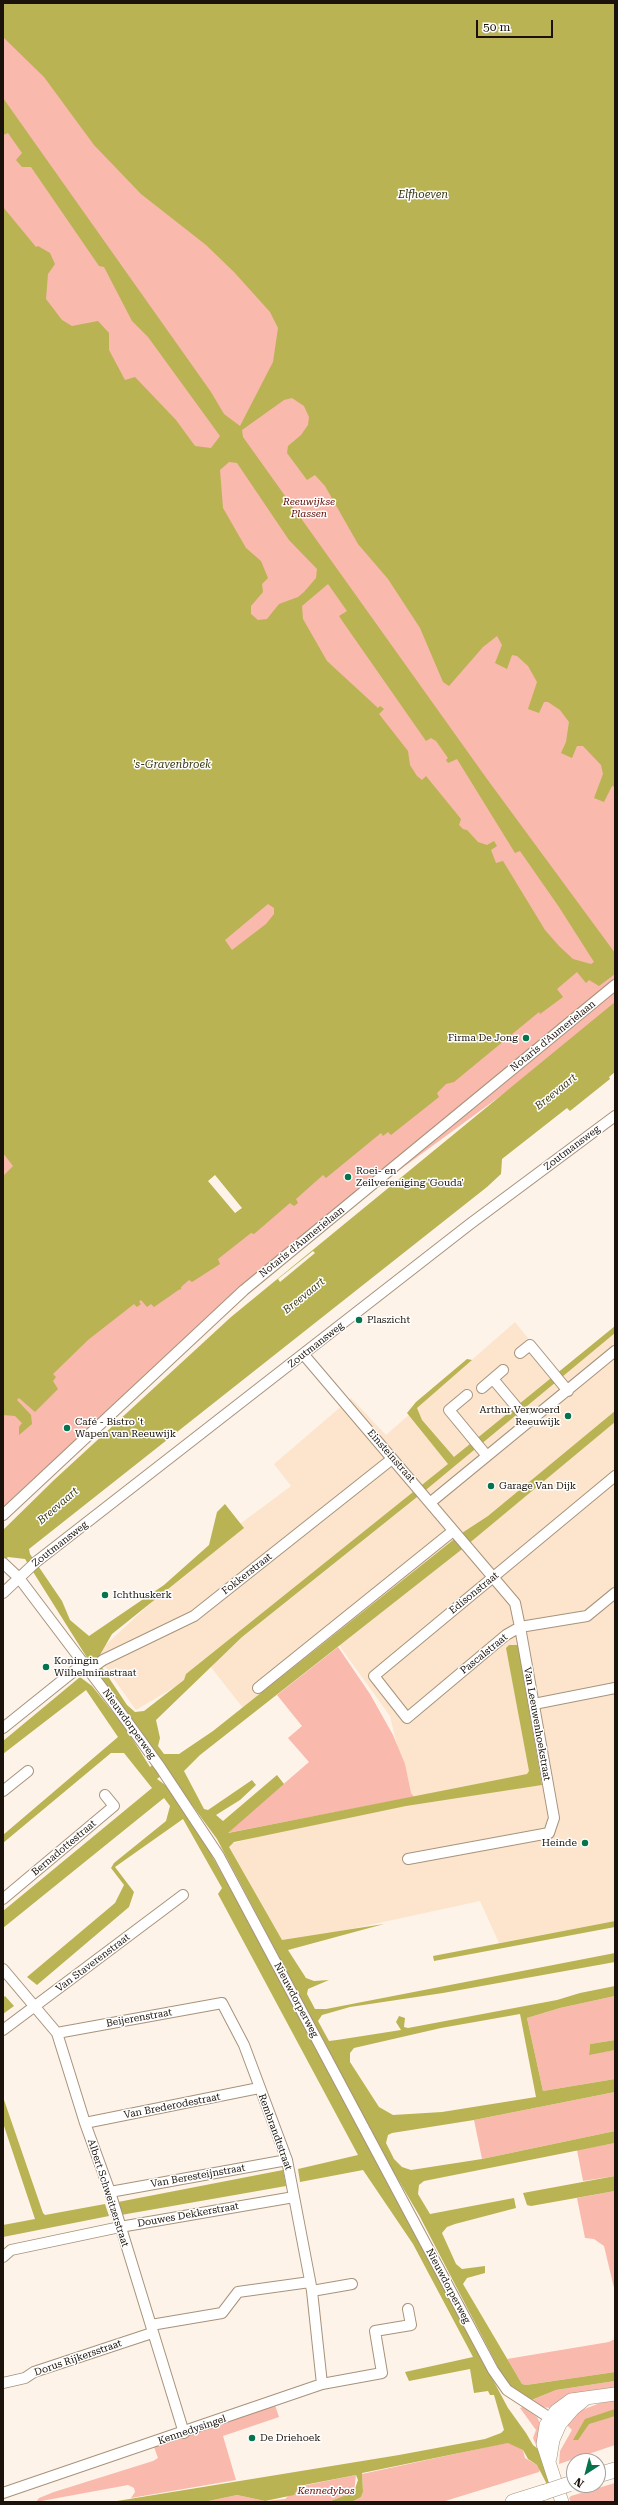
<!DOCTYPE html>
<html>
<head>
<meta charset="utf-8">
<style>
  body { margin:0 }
  #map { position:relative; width:618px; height:2505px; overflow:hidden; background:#fdf3e9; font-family:"Roboto Serif",serif }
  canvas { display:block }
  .frame { position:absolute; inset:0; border:4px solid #1b130b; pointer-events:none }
  .north { position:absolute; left:566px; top:2453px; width:40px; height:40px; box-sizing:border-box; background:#fff; border:1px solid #a4a19d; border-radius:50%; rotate:216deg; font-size:11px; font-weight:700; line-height:16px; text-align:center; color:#1b130b }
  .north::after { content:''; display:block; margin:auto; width:14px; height:18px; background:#05744d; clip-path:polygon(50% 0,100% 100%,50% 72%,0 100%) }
  .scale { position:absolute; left:476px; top:20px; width:77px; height:18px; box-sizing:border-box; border:2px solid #1b130b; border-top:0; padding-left:5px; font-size:12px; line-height:14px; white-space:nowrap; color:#1b130b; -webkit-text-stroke:3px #fff; paint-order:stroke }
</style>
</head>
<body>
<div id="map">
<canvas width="618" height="2505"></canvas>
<div class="frame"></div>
<div class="north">N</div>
<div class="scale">50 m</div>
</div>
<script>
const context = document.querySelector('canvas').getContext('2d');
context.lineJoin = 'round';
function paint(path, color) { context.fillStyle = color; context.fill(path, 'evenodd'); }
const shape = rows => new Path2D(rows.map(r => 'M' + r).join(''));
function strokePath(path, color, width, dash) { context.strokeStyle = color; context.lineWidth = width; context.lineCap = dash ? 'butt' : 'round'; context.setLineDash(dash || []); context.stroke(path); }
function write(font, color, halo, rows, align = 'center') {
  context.font = font + ' "Roboto Serif",serif'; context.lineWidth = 3; context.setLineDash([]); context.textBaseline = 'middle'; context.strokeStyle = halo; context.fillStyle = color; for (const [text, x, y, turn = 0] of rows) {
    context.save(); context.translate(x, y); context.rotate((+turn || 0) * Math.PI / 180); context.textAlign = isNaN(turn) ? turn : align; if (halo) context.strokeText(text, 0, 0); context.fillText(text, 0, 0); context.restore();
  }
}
paint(shape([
  [515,1322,560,1378,615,1333,615,1921,499,1943,480,1901,277,1945,219,1847,409,1796,390,1716,331,1634,243,1708,210,1666,136,1710,96,1654,217,1541,291,1486,274,1464,351,1398,386,1435]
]), '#fce5cc');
paint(shape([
  [3,3,615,3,615,1012,244,1284,3,1507],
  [338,1647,370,1694,393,1735,405,1764,411,1793,414,1797,227,1833,309,1762,288,1738,302,1726,277,1695],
  [615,1996,615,2040,590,2044,589,2054,615,2050,615,2079,543,2091,527,2018,560,2008],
  [615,2092,615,2131,482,2159,474,2120],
  [615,2143,615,2176,583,2181,577,2150],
  [615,2191,615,2292,604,2246,594,2239,585,2238,577,2198],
  [615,2339,615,2372,526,2385,522,2384,507,2359,609,2342],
  [615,2381,615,2388,551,2408,539,2407,529,2401,556,2390],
  [615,2400,615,2445,559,2464,560,2451,572,2430,565,2423,577,2412,600,2403],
  [275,2405,279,2417,223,2436,236,2480,131,2498,135,2492,134,2488,128,2485,36,2502,39,2498,54,2492,153,2461,158,2458,154,2447],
  [523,2407,537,2417,540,2423,542,2459,533,2438,536,2430,520,2408],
  [506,2443,512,2443,523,2450,525,2458,537,2465,540,2469,539,2472,442,2502,352,2502,361,2497,363,2492,362,2474],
  [356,2475,354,2492,328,2502,204,2502,237,2495,265,2501,285,2499,297,2487],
  [615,2483,615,2502,571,2502,569,2498,571,2496]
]), '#f9b9ac');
paint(shape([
  [3,3,615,3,615,787,612,786,604,802,594,798,603,774,601,765,583,746,577,746,572,758,561,753,566,742,569,722,560,710,548,702,544,702,539,713,528,709,537,682,528,666,517,656,512,655,507,669,495,663,502,645,497,636,483,647,449,686,443,682,420,628,388,579,358,544,325,486,315,475,307,480,287,453,288,446,301,435,308,425,309,417,304,406,292,398,284,400,242,430,243,437,487,779,615,953,615,974,599,986,589,980,586,983,577,972,557,989,563,997,540,1014,539,1012,454,1082,446,1084,437,1093,439,1097,391,1135,388,1132,383,1136,381,1133,326,1178,323,1175,296,1199,298,1203,294,1206,290,1203,254,1234,251,1233,218,1259,220,1264,192,1282,189,1280,181,1287,181,1290,180,1289,154,1307,151,1304,147,1307,141,1300,139,1302,141,1304,137,1307,134,1304,88,1340,53,1374,56,1377,53,1381,58,1389,35,1412,19,1398,17,1400,31,1415,32,1424,19,1435,19,1427,22,1423,15,1416,3,1415,3,1176,13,1166,3,1153,3,207,36,247,38,246,50,253,55,264,48,274,46,299,62,320,72,326,98,321,109,333,109,350,125,380,135,377,176,420,195,446,211,448,220,436,148,337,132,321,104,267,99,266,31,167,22,167,16,160,22,153,8,133,3,135,3,98,211,392,224,414,240,426,273,362,278,328,270,312,234,272,206,245,141,194,94,145,44,77,3,37],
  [229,462,237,463,289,540,317,569,316,578,304,592,298,597,279,604,267,619,258,620,251,614,251,606,263,592,262,584,268,578,261,561,246,548,223,508,220,470],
  [328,584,347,611,339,616,343,622,426,741,431,738,436,741,448,758,446,760,448,763,457,759,515,853,520,851,559,907,594,962,591,964,573,959,559,946,545,930,503,861,496,863,491,850,497,846,494,841,487,845,478,842,467,830,463,829,459,825,461,819,426,776,422,780,417,776,410,765,408,751,379,714,384,709,380,706,378,708,327,661,303,619,302,606],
  [268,904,274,908,274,914,266,924,232,950,225,940],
  [615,1002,615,1072,609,1077,610,1079,570,1111,567,1108,502,1159,501,1174,487,1187,29,1549,30,1554,62,1601,70,1620,89,1636,164,1585,209,1545,217,1512,225,1504,244,1528,112,1634,97,1660,127,1705,135,1712,144,1711,184,1680,186,1674,448,1464,407,1413,416,1402,467,1359,472,1360,417,1408,422,1420,454,1457,615,1326,615,1333,427,1489,242,1637,156,1720,160,1738,158,1746,164,1754,179,1754,213,1731,462,1533,488,1516,615,1411,615,1422,461,1550,200,1755,184,1771,204,1809,208,1810,252,1780,256,1785,240,1800,216,1815,223,1821,277,1775,284,1784,228,1833,527,1774,529,1771,506,1648,509,1645,518,1645,542,1785,406,1806,234,1842,229,1847,282,1940,384,1924,288,1950,306,1978,314,1981,329,1980,308,1989,307,1994,315,2009,326,2009,615,1953,615,1962,443,1993,350,2007,322,2015,318,2021,329,2041,337,2040,401,2030,396,2022,399,2016,405,2018,404,2027,408,2028,557,2000,580,1993,615,1986,615,1996,560,2008,527,2018,543,2091,615,2079,615,2092,474,2120,392,2133,388,2135,386,2143,394,2159,402,2167,411,2170,482,2159,615,2131,615,2143,424,2181,419,2185,418,2194,430,2214,514,2198,516,2208,455,2224,447,2227,442,2233,456,2264,462,2269,485,2266,485,2273,467,2278,463,2284,522,2384,526,2385,615,2372,615,2381,556,2390,529,2401,515,2392,501,2373,419,2215,380,2149,217,1839,167,1771,157,1779,168,1787,206,1845,246,1917,508,2408,526,2433,533,2445,538,2449,556,2502,537,2465,528,2459,523,2450,508,2443,362,2473,363,2492,361,2497,352,2502,328,2502,354,2492,358,2480,356,2475,299,2486,294,2495,265,2501,237,2495,204,2502,111,2502,399,2455,485,2439,501,2433,504,2430,494,2395,490,2395,488,2391,474,2393,470,2369,409,2381,405,2372,473,2357,413,2244,363,2170,300,2182,298,2169,358,2155,218,1894,222,1888,183,1819,115,1867,134,1892,129,1907,37,1985,27,1977,115,1903,124,1885,111,1868,114,1863,166,1821,170,1806,164,1798,3,1928,3,1911,152,1788,124,1753,111,1753,3,1843,3,1835,118,1737,86,1690,3,1754,3,1741,80,1677,92,1686,125,1727,150,1767,158,1760,129,1715,96,1672,25,1559,8,1557,3,1561,3,1530,54,1480,231,1317],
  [520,2014,536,2097,442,2112,393,2115,379,2107,350,2062,350,2053,354,2048,441,2028],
  [615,1921,615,1927,434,1961,433,1956],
  [5,1996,14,2006,3,2014,3,1998],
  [615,2040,615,2050,589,2055,590,2044],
  [3,2097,43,2213,45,2215,105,2204,109,2216,3,2237,3,2225,35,2219,3,2123],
  [283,2170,286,2186,121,2215,118,2202],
  [615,2176,615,2191,531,2206,527,2205,523,2193],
  [615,2409,615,2416,589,2424,578,2440,573,2440,585,2419]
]), '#b9b353');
paint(shape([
  [215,1175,242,1208,235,1213,208,1181],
  [313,1251,315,1253,280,1282,278,1279]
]), '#fdf3e9');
const minor = shape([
  [520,1353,530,1345,568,1391],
  [304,1355,515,1603,520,1627,554,1818,549,1833,408,1859],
  [493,1379,529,1422],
  [482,1388,503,1370],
  [467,1395,449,1410,487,1456],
  [615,1476,374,1676,407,1718,506,1635,520,1627,587,1616,615,1593],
  [431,1502,615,1351],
  [3,1515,244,1290,615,985],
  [3,1563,19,1578,115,1705,160,1767,219,1856,493,2370,507,2390,556,2422],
  [3,1593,36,1562,470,1224,615,1116],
  [89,1670,103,1660,194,1616,392,1459],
  [258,1688,453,1531],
  [534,1704,615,1688],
  [3,1728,84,1663],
  [3,1791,28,1771],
  [3,1899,114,1806,105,1795],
  [3,1969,57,2033,85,2123,110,2192,184,2433],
  [3,2030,183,1895],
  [57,2033,222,2003,244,2045,287,2160,312,2291,322,2384],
  [85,2123,259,2088],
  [110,2192,287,2160],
  [3,2257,11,2250,120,2227,294,2197],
  [312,2291,352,2284],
  [151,2325,222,2313,238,2292,310,2282],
  [3,2383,25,2378,34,2372,152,2333],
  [3,2493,322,2384,382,2373,375,2331,411,2325,408,2309]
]);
const major = shape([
  [550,2458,553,2440,560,2424,573,2409,584,2400],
  [562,2502,543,2444,546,2425,556,2411,571,2400,615,2394]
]);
const highway = shape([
  [598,2475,615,2470],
  [513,2502,545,2492]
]);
strokePath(minor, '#a8937b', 12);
strokePath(major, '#a8937b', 14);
strokePath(highway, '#a8937b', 16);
strokePath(minor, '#fff', 10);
strokePath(major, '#fff', 13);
strokePath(highway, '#fff', 15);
const highwayBridge = shape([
  [545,2492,569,2484]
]);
strokePath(highwayBridge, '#a8937b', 16, []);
strokePath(highwayBridge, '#fff', 15);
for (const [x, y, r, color] of [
  [526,1038,4,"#05744d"],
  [348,1177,4,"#05744d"],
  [359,1320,4,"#05744d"],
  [568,1416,4,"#05744d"],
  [67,1428,4,"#05744d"],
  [491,1486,4,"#05744d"],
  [105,1595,4,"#05744d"],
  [46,1667,4,"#05744d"],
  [585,1843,4,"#05744d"],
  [252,2438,4,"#05744d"]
]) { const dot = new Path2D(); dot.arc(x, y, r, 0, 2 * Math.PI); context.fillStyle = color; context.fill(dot); strokePath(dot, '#fff', 1.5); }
write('italic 10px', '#5e0800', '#fff', [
  ["Reeuwijkse",309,502],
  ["Plassen",309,514],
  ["Kennedybos",326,2491]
]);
write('10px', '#1b130b', '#fff', [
  ["Notaris d'Aumerielaan",553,1036,-39],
  ["Zoutmansweg",572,1148,-37],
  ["Notaris d'Aumerielaan",302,1242,-39],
  ["Zoutmansweg",316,1345,-38],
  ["Einsteinstraat",391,1456,49],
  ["Zoutmansweg",60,1544,-38],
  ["Fokkerstraat",247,1574,-38],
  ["Edisonstraat",474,1593,-39],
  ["Pascalstraat",484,1654,-39],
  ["Nieuwdorperweg",129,1724,54],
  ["Van Leeuwenhoekstraat",537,1724,80],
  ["Bernadottestraat",64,1848,-40],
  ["Van Staverenstraat",93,1963,-37],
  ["Nieuwdorperweg",296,2000,62],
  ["Beijerenstraat",139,2018,-10],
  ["Van Brederodestraat",172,2106,-11],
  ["Rembrandtstraat",275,2132,70],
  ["Van Beresteijnstraat",198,2176,-10],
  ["Albert Schweitzerstraat",108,2193,72],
  ["Douwes Dekkerstraat",188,2215,-10],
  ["Nieuwdorperweg",448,2286,62],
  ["Dorus Rijkersstraat",78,2358,-19],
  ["Kennedysingel",192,2430,-19]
]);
write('10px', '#1b130b', '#fff', [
  ["Firma De Jong",518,1038,"right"],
  ["Roei- en",356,1171],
  ["Zeilvereniging 'Gouda'",356,1183],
  ["Plaszicht",367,1320],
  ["Arthur Verwoerd",560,1410,"right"],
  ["Reeuwijk",560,1422,"right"],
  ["Café - Bistro 't",75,1422],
  ["Wapen van Reeuwijk",75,1434],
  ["Garage Van Dijk",499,1486],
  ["Ichthuskerk",113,1595],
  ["Koningin",54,1661],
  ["Wilhelminastraat",54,1673],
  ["Heinde",577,1843,"right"],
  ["De Driehoek",260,2438]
], 'left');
write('italic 11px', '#3a370e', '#fff', [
  ["Elfhoeven",423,195],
  ["'s-Gravenbroek",172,765],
  ["Breevaart",556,1092,-39],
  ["Breevaart",304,1296,-39],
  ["Breevaart",58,1506,-41]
]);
</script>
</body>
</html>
